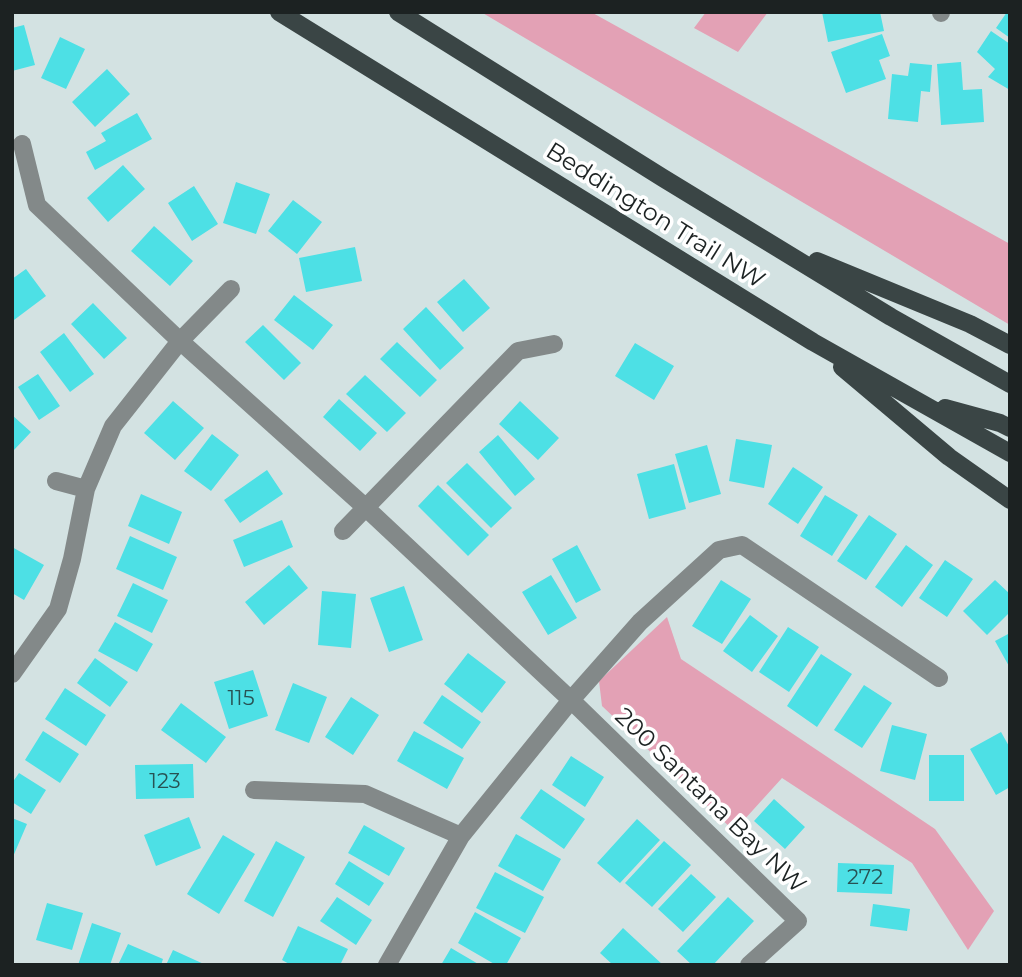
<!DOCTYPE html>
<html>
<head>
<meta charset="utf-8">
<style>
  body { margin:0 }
  #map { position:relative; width:1022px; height:977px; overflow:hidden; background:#d3e2e2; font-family:Montserrat,sans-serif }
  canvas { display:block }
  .frame { position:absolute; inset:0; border:14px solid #1c2222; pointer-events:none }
</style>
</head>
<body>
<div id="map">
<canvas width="1022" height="977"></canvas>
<div class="frame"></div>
</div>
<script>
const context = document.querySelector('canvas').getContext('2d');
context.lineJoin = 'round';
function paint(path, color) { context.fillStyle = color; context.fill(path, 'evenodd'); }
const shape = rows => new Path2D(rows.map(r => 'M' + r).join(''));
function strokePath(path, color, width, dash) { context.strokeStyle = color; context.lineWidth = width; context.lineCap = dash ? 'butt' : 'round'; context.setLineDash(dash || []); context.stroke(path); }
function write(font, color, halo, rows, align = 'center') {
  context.font = font + ' Montserrat,sans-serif'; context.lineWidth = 7; context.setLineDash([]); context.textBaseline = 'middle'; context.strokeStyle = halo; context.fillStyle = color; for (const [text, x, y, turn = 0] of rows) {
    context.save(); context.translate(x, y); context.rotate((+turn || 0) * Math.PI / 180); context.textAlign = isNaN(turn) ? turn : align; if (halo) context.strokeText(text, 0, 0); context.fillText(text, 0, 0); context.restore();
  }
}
paint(shape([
  [481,12,591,12,1010,244,1010,325],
  [706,12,768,12,738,52,694,28],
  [667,617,681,659,935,829,994,911,968,950,912,863,782,778,734,831,602,706,599,681]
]), '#e3a1b5');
paint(shape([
  [822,12,880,12,884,31,828,42],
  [1007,12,1010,12,1010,38,996,28],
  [24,25,35,65,12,71,12,28],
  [991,31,1010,44,1010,90,988,77,995,69,977,52],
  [882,34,890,56,879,60,886,79,846,93,831,52],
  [60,37,85,49,66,89,41,78],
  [961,62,963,90,982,89,984,122,941,125,937,64],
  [910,63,932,65,930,92,921,91,918,122,888,119,892,74,908,76],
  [107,69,130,94,95,127,72,102],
  [137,113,152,139,95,170,86,152,106,141,101,133],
  [123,165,145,189,108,222,87,198],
  [236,182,270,194,256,234,223,223],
  [194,186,218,224,192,241,168,203],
  [293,200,322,222,297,254,268,231],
  [154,226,193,261,170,286,131,251],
  [355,247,362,281,306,292,299,258],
  [26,269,46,296,14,320,12,279],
  [464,279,490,308,463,332,437,302],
  [294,295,333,325,313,350,274,320],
  [93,303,127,338,104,359,71,324],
  [426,307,464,348,440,370,403,329],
  [263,325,301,363,284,380,245,342],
  [64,333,94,374,70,392,40,352],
  [397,342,437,380,420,397,380,359],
  [635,343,674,366,654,400,615,376],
  [38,374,60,406,39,420,18,387],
  [365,375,406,413,387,432,346,394],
  [339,399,377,433,360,451,323,417],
  [173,401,204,428,175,460,144,433],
  [520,401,559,438,538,460,499,424],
  [12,415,31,432,14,450,12,448],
  [212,434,239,455,211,491,184,471],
  [498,435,535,479,515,496,479,452],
  [736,439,772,445,764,488,729,481],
  [707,445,721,494,689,503,675,454],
  [467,463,512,508,491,528,446,483],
  [674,464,686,509,649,519,637,474],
  [793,467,823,487,798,524,768,504],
  [267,470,283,494,240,523,224,500],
  [438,485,489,535,468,556,418,506],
  [141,494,182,512,169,544,128,526],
  [825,495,858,515,832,556,800,536],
  [869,515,897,534,866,580,837,561],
  [282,520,293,547,244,567,233,540],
  [130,536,177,557,163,590,116,569],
  [577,545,601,590,576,603,552,559],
  [906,545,933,565,902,607,875,587],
  [12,547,44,565,24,600,12,593],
  [945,560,973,579,947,617,919,598],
  [289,565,308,588,264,625,245,602],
  [551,575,577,618,548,635,522,592],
  [721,580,751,599,722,644,692,626],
  [995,580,1010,594,1010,612,987,635,963,611],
  [133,583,168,600,152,633,117,616],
  [404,586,423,640,389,652,370,598],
  [322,591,356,594,351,648,318,645],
  [750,615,778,636,752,672,723,651],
  [115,622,153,644,137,672,98,651],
  [788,627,819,647,789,692,759,672],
  [1010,633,1010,668,995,641],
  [468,653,506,682,482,713,444,684],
  [821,654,852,674,817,727,787,706],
  [95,658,128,682,110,707,77,683],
  [253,670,268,716,229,729,214,682],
  [293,683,327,697,309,743,275,730],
  [864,685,892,703,862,748,834,730],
  [65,688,106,715,86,746,45,719],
  [442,695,481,722,462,749,423,723],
  [351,697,379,715,353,755,325,737],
  [181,703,226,737,206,763,161,730],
  [892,725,927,734,915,780,880,771],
  [43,731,79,754,60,783,25,760],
  [414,731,464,758,447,789,397,761],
  [1001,732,1010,748,1010,787,996,795,970,749],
  [929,755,964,755,964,801,929,801],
  [571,756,604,777,585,807,552,785],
  [193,764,194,798,136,799,135,765],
  [19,773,46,790,31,814,12,802,12,783],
  [541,789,585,819,564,849,520,818],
  [774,799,805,827,785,849,754,821],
  [189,817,201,848,156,866,144,835],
  [12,818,27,824,12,859],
  [637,819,660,840,620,883,597,863],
  [364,825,405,848,389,876,348,853],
  [516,834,561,859,543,891,498,866],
  [223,835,255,854,219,914,187,894],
  [276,841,305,857,273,917,244,901],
  [664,841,691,865,652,907,625,883],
  [349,861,384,883,369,906,335,884],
  [838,863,894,865,892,894,837,892],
  [495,872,544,897,525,933,476,908],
  [691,874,716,897,683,932,658,909],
  [337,897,372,920,356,945,320,921],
  [728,897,754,921,713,965,692,965,677,951],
  [47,903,83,913,72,950,36,940],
  [873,904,910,909,907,931,870,926],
  [475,912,521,938,506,965,496,965,458,943],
  [92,923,121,933,110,965,78,965],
  [298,926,348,949,340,965,291,965,282,960],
  [623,928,663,965,613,965,600,953],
  [128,944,163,959,161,965,118,965],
  [451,948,480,965,441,965],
  [173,950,206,965,166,965]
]), '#4de0e5');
strokePath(shape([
  [941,13,941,12],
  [22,144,37,205,180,341,231,289],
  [56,481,86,489],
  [343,531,518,351,554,344],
  [12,674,58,609,72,559,86,489,113,426,180,341,365,507,571,700,461,836,387,965],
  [254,790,365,794,461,836],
  [749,965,798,921,571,700,640,622,719,550,742,545,939,678]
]), '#838989', 18);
strokePath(shape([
  [279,12,813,342,1010,453],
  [398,12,663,178,891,317,1010,384],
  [817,261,970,324,1010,345],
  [842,367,949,457,1010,500],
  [945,408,1000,423,1010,428]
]), '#3a4545', 18);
write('21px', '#285253', null, [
  ["115",241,699],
  ["123",165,782],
  ["272",865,878]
]);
write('24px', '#1c2222', '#fff', [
  ["Beddington Trail NW",655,216,32],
  ["200 Santana Bay NW",710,801,44]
]);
</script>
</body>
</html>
